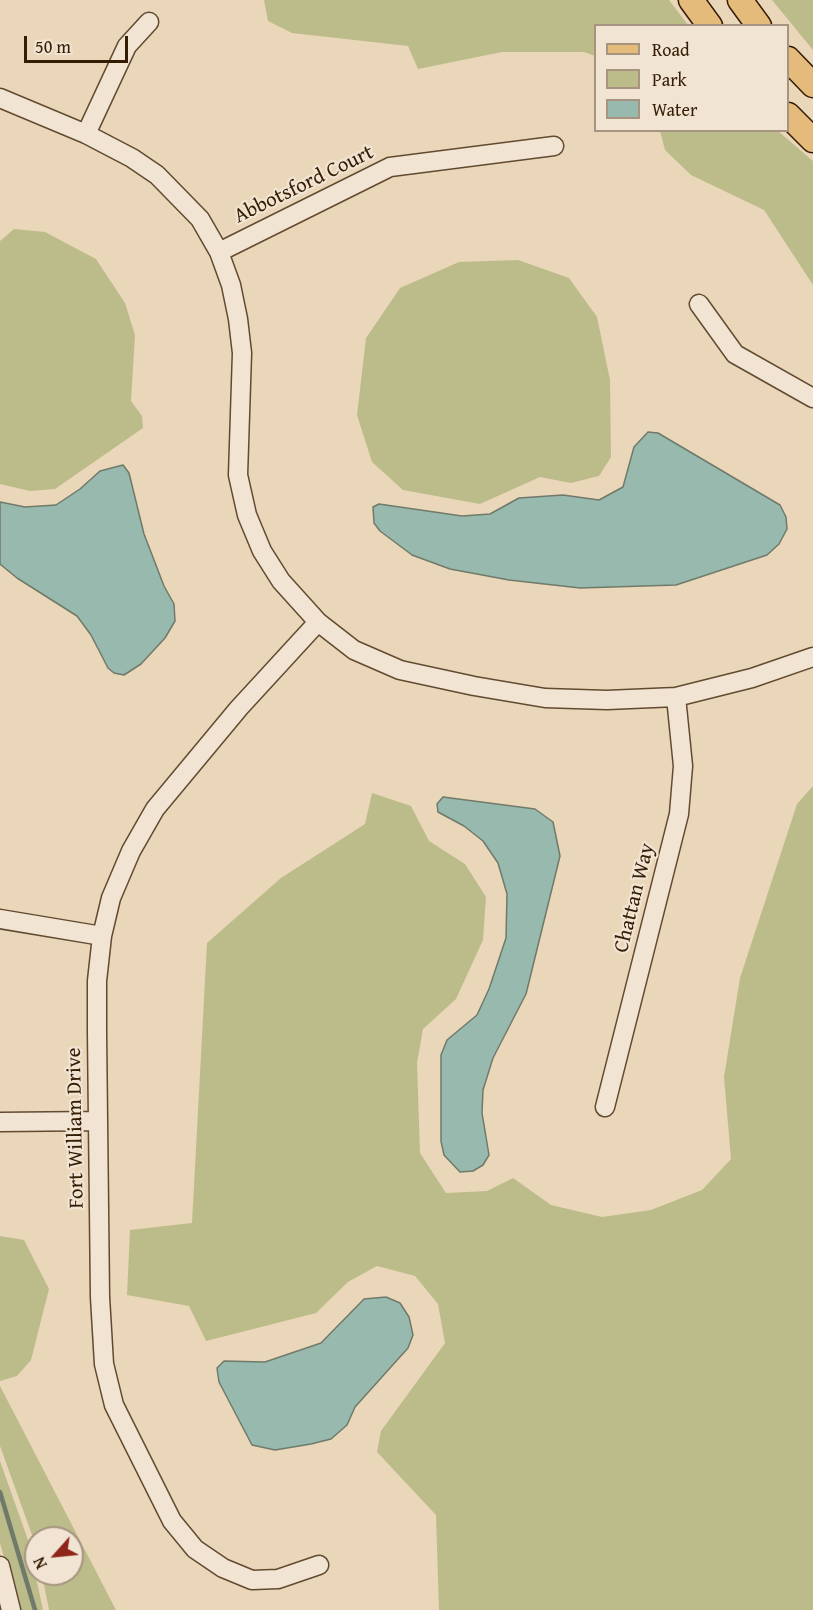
<!DOCTYPE html>
<html>
<head>
<meta charset="utf-8">
<style>
  body { margin:0 }
  #map { position:relative; width:813px; height:1610px; overflow:hidden; background:#ead6b9; font-family:"Gentium Book Plus",serif }
  canvas { display:block }
  .legend { position:absolute; left:594px; top:24px; width:195px; height:108px; box-sizing:border-box; background:#f1e4d2; border:2px solid #a69480; margin:0; padding:8px 10px; list-style:none; font-size:18px; color:#351c04 }
  .legend li { display:flex; align-items:center; gap:12px; height:30px }
  .legend b { width:30px; border:2px solid #a69480 }
  .north { position:absolute; left:24px; top:1526px; width:60px; height:60px; box-sizing:border-box; background:#f1e4d2; border:2px solid #a69480; border-radius:50%; rotate:243deg; font-size:16px; font-weight:700; line-height:24px; text-align:center; color:#351c04 }
  .north::after { content:''; display:block; margin:auto; width:21px; height:27px; background:#8f2418; clip-path:polygon(50% 0,100% 100%,50% 72%,0 100%) }
  .scale { position:absolute; left:24px; top:36px; width:104px; height:27px; box-sizing:border-box; border:3px solid #351c04; border-top:0; padding-left:8px; font-size:18px; line-height:21px; white-space:nowrap; color:#351c04; -webkit-text-stroke:4px #f1e4d2; paint-order:stroke }
</style>
</head>
<body>
<div id="map">
<canvas width="813" height="1610"></canvas>
<ul class="legend">
<li><b style="height:8px;background:#e5bb7c"></b>Road</li>
<li><b style="height:16px;background:#bcbc8b"></b>Park</li>
<li><b style="height:16px;background:#98b9ae"></b>Water</li>
</ul>
<div class="north">N</div>
<div class="scale">50 m</div>
</div>
<script>
const context = document.querySelector('canvas').getContext('2d');
context.lineJoin = 'round';
function paint(path, color) { context.fillStyle = color; context.fill(path, 'evenodd'); }
const shape = rows => new Path2D(rows.map(r => 'M' + r).join(''));
function strokePath(path, color, width, dash) { context.strokeStyle = color; context.lineWidth = width; context.lineCap = dash ? 'butt' : 'round'; context.setLineDash(dash || []); context.stroke(path); }
function write(font, color, halo, rows, align = 'center') {
  context.font = font + ' "Gentium Book Plus",serif'; context.lineWidth = 4.5; context.setLineDash([]); context.textBaseline = 'middle'; context.strokeStyle = halo; context.fillStyle = color; for (const [text, x, y, turn = 0] of rows) {
    context.save(); context.translate(x, y); context.rotate((+turn || 0) * Math.PI / 180); context.textAlign = isNaN(turn) ? turn : align; if (halo) context.strokeText(text, 0, 0); context.fillText(text, 0, 0); context.restore();
  }
}
paint(shape([
  [264,0,669,0,688,25,596,26,595,56,584,52,502,52,418,69,408,46,292,33,268,21],
  [772,0,813,0,813,50],
  [660,131,778,131,813,161,813,285,764,210,691,175,665,150],
  [14,229,45,232,96,259,125,303,135,335,131,401,142,416,143,428,55,489,30,491,0,484,0,241],
  [518,260,569,278,597,317,610,380,611,457,599,476,571,483,540,477,480,504,403,490,372,462,357,415,366,338,400,288,459,262],
  [813,786,813,1610,439,1610,436,1515,377,1452,381,1431,445,1343,438,1304,415,1276,377,1266,348,1282,316,1313,206,1341,189,1306,127,1295,130,1230,192,1223,207,943,281,878,365,824,372,793,411,806,429,841,465,864,486,897,483,940,456,999,423,1029,417,1063,420,1153,446,1193,487,1191,513,1178,551,1205,602,1217,651,1210,702,1190,731,1159,724,1077,740,978,797,804],
  [0,1236,24,1240,49,1289,31,1360,17,1376,0,1381],
  [0,1386,116,1610,49,1610,42,1574,72,1574,72,1538,36,1538,36,1546,0,1446],
  [0,1461,28,1540,43,1610,18,1610,0,1543]
]), '#bcbc8b');
const water = shape([
  [648,432,658,433,780,505,786,517,787,529,779,544,767,555,676,585,580,588,509,580,450,569,412,555,380,531,374,523,373,507,379,504,462,516,490,514,519,498,563,495,599,500,623,487,634,447,648,432],
  [123,465,129,473,144,534,164,586,174,604,175,621,165,638,141,664,124,675,114,673,108,668,91,635,77,616,17,578,0,564,0,502,25,507,56,505,80,489,100,471,123,465],
  [443,797,535,809,553,822,560,856,526,994,493,1058,483,1090,482,1113,489,1155,483,1165,473,1171,460,1172,444,1155,441,1141,441,1055,447,1040,477,1015,489,989,506,938,507,894,498,863,483,841,464,826,438,812,437,804,443,797],
  [386,1297,400,1303,409,1317,413,1335,408,1348,355,1407,347,1425,331,1439,311,1444,275,1450,252,1445,219,1382,217,1368,224,1361,265,1362,321,1343,364,1299,386,1297]
]);
paint(water, '#98b9ae');
strokePath(water, '#707a6a', 1.5);
strokePath(shape([
  [0,1492,35,1610]
]), '#707a6a', 4.5);
const minor = shape([
  [0,98,86,134,132,158,157,175,200,219,219,252,231,285,238,319,242,353,238,475,247,515,262,551,281,581,318,622,354,650,400,670,474,686,545,698,607,700,676,697,752,678,813,657],
  [86,134,127,46,149,22],
  [219,252,390,167,554,146],
  [699,304,735,354,813,398],
  [318,622,239,708,155,809,131,851,111,898,102,936,97,981,97,1032,100,1297,104,1364,114,1405,172,1521,195,1549,223,1568,252,1580,278,1579,319,1565],
  [0,919,102,936],
  [605,1107,679,814,683,766,676,697],
  [0,1122,98,1121],
  [0,1566,11,1610]
]);
const major = shape([
  [691,0,710,26],
  [740,0,759,26],
  [788,59,813,85],
  [788,115,813,140]
]);
strokePath(minor, '#624a31', 21);
strokePath(major, '#351c04', 27);
strokePath(minor, '#f1e4d2', 18);
strokePath(major, '#e5bb7c', 24);
write('21px', '#351c04', '#f1e4d2', [
  ["Abbotsford Court",304,185,-26],
  ["Chattan Way",635,898,-76],
  ["Fort William Drive",76,1128,-91]
]);
</script>
</body>
</html>
